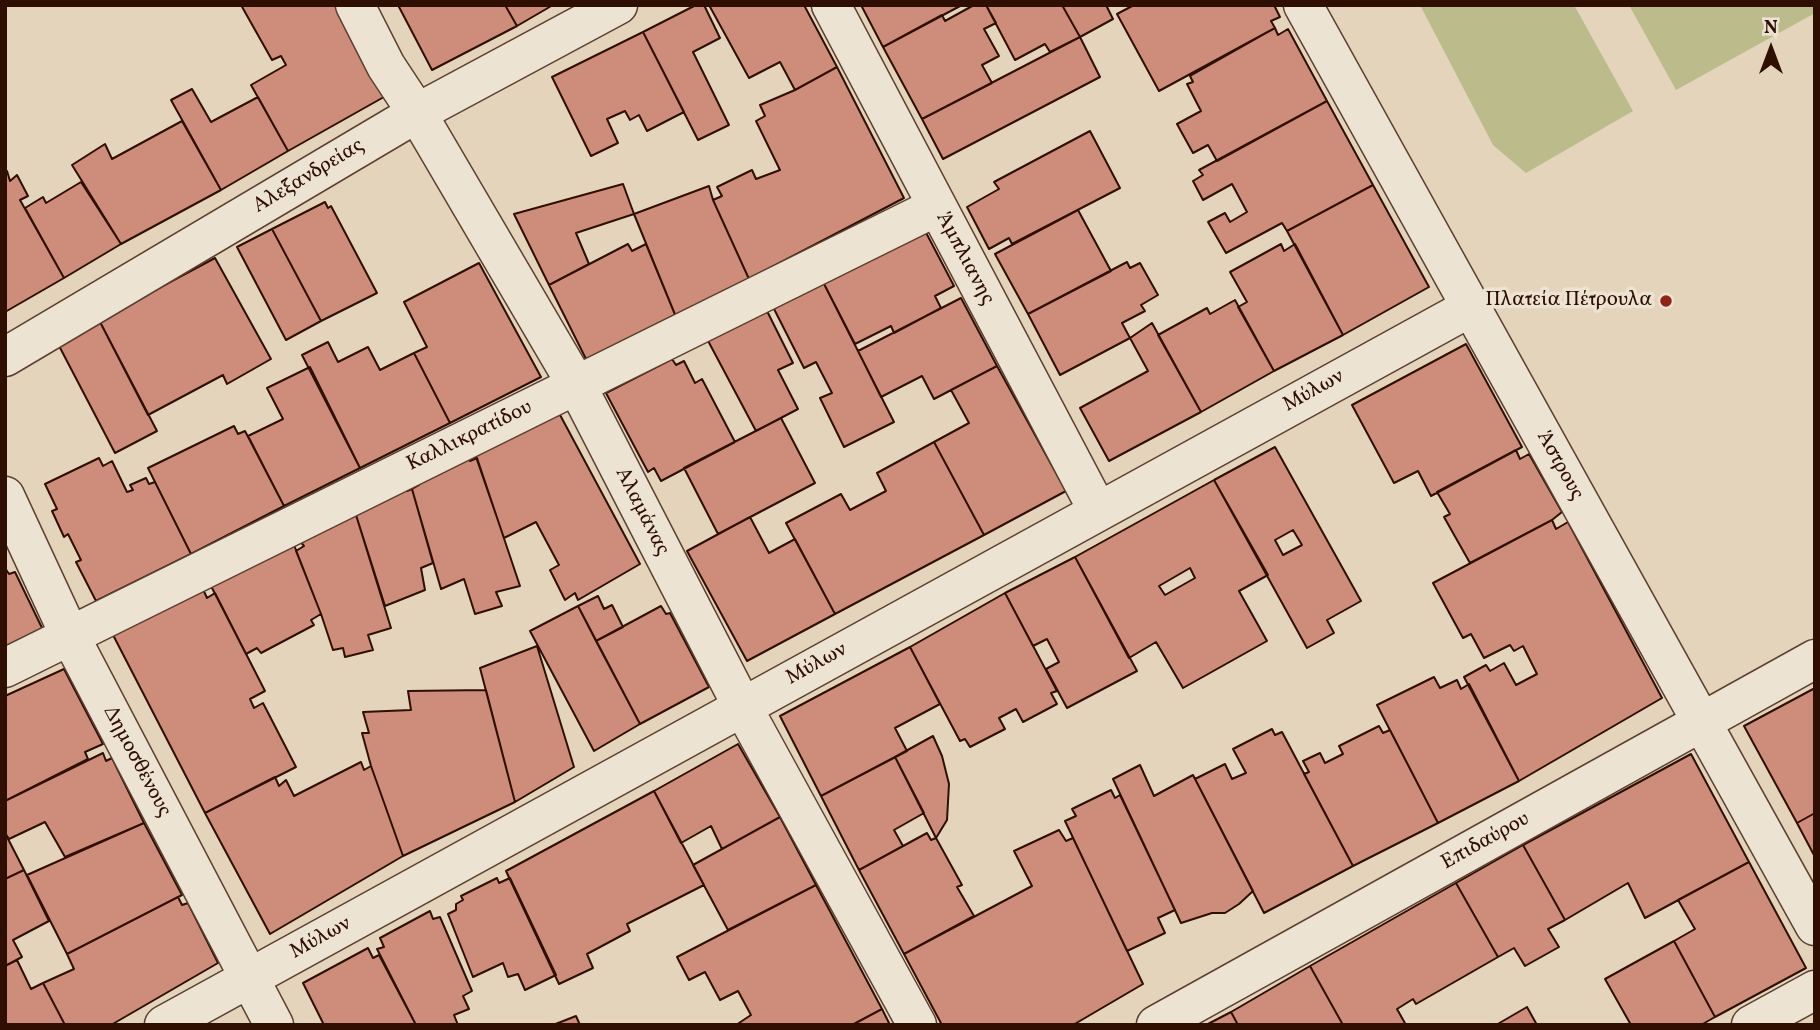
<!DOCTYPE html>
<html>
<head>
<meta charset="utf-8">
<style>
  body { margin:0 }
  #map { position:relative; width:1820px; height:1030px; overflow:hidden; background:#e3d4bb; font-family:Vollkorn,serif }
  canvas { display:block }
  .frame { position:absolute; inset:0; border:7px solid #2f0f02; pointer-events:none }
  .north { position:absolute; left:1736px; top:14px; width:70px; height:70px; -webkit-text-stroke:5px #ede3d3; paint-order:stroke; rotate:0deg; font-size:19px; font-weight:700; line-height:28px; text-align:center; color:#2f0f02 }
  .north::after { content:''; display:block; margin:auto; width:24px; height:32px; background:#2f0f02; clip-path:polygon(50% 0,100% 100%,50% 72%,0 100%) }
</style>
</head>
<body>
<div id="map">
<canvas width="1820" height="1030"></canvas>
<div class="frame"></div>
<div class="north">N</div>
</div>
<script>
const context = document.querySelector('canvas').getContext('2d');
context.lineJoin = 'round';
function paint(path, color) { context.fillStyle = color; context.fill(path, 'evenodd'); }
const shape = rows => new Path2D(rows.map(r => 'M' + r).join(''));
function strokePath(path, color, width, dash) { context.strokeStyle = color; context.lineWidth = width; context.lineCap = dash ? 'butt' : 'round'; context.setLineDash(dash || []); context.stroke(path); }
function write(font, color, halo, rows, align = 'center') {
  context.font = font + ' Vollkorn,serif'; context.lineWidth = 7; context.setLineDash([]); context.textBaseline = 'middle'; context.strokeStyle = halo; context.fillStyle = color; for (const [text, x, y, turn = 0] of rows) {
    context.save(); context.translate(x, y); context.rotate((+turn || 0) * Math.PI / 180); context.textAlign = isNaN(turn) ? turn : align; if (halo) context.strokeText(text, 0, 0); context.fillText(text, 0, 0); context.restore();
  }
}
paint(shape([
  [1420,5,1574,5,1633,111,1526,173,1493,145],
  [1629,5,1815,5,1815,13,1676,90]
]), '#bbbb8b');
const building = shape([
  [241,5,342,5,391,93,288,151,251,85,286,65,281,56,272,60,241,5],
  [398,5,505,5,517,26,432,70,398,5],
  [505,5,553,5,517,26,505,5],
  [696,5,704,5,720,38,693,52,729,125,698,140,643,32,696,5],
  [709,5,804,5,837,67,795,90,780,62,749,78,709,5],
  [861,5,962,5,883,47,861,5],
  [974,5,986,5,996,23,984,29,999,56,982,65,992,83,922,119,883,47,942,15,945,21,974,5],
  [986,5,1062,5,1080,37,1050,52,1045,44,1015,60,986,5],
  [1062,5,1106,5,1113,19,1080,37,1062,5],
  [1134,5,1274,5,1280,17,1271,21,1275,28,1159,91,1117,14,1134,5],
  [1275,28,1278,35,1288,29,1327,101,1217,161,1208,145,1193,153,1177,124,1201,111,1187,84,1193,82,1190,76,1275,28],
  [643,32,684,112,647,131,639,115,630,120,625,111,607,119,618,143,591,156,552,77,643,32],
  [1080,37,1100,77,943,159,922,119,1080,37],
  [837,67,904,198,749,279,713,200,722,196,717,187,752,170,756,179,780,170,756,121,765,116,760,105,795,90,837,67],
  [192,89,211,122,258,97,288,151,221,190,171,100,192,89],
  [1327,101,1373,185,1287,231,1282,223,1226,253,1208,222,1225,213,1230,222,1247,212,1232,184,1203,200,1193,181,1203,175,1199,170,1327,101],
  [182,121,221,190,121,244,72,165,105,144,112,159,182,121],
  [1090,131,1120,188,1012,244,1009,238,989,249,967,207,999,189,994,182,1090,131],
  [7,171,10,181,17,175,28,196,20,200,64,278,5,312,5,172,7,171],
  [81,182,121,244,64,278,25,208,43,197,46,203,81,182],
  [623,184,634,214,576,233,589,264,549,285,514,214,623,184],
  [1373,185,1429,287,1343,335,1287,231,1373,185],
  [709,186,713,200,749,279,676,317,634,214,709,186],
  [325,202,328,208,331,206,377,293,321,321,272,229,325,202],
  [1078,210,1111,271,1028,314,995,254,1078,210],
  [922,225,954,286,935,296,941,308,894,333,891,326,855,344,821,278,922,225],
  [272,229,321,321,286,340,237,247,272,229],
  [628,244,632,251,646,244,676,317,587,361,549,285,628,244],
  [1281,244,1284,251,1295,244,1343,335,1274,371,1238,307,1247,302,1230,272,1281,244],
  [215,258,271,359,227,384,223,375,148,415,99,320,215,258],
  [1127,262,1130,268,1140,263,1158,295,1141,305,1145,311,1122,323,1130,338,1060,375,1028,314,1127,262],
  [479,263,541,377,450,423,414,353,427,347,404,302,479,263],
  [821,278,894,422,844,447,820,398,832,393,816,362,804,368,771,303,821,278],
  [961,298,997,366,934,399,922,376,881,397,858,351,961,298],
  [1235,300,1274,371,1201,412,1158,335,1207,308,1210,314,1235,300],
  [765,307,793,363,778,370,798,409,756,431,706,337,765,307],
  [99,320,157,431,115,453,57,342,99,320],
  [1152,323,1201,412,1109,461,1080,408,1148,371,1130,338,1152,323],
  [328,342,338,362,368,347,380,370,414,353,450,423,360,468,302,355,328,342],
  [1466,344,1522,447,1431,496,1418,471,1394,483,1352,405,1466,344],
  [672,359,676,365,684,361,695,383,702,379,735,442,661,481,654,468,648,472,606,393,672,359],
  [997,366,1066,491,984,535,934,442,969,423,951,390,997,366],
  [310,367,360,468,284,506,248,436,283,419,267,388,310,367],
  [559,413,640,564,578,600,575,593,565,600,550,570,559,565,536,522,504,538,475,454,559,413],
  [781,418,815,483,718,534,684,468,781,418],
  [234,426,238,434,245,431,284,506,191,554,148,468,234,426],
  [934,442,984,535,835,614,786,523,841,494,850,510,886,491,877,473,934,442],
  [1275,447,1361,601,1327,620,1334,633,1307,648,1214,480,1275,447],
  [1293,530,1302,545,1283,555,1275,540,1293,530],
  [1516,450,1520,459,1529,454,1562,512,1552,520,1470,563,1444,517,1450,514,1437,492,1516,450],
  [99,458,103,466,112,461,127,492,133,490,130,485,146,478,149,484,155,482,191,554,96,601,76,562,81,560,68,534,64,537,52,511,57,509,45,484,99,458],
  [468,458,470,461,477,458,520,586,496,592,502,606,475,614,464,579,441,589,412,489,419,485,418,482,468,458],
  [1214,480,1268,575,1239,591,1267,641,1183,688,1156,642,1129,658,1075,557,1214,480],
  [1190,568,1195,578,1165,595,1159,586,1190,568],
  [405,487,407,491,412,489,433,563,421,568,425,590,385,606,356,515,405,487],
  [356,515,391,628,368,635,373,650,345,657,343,648,333,650,321,614,296,551,304,546,299,540,356,515],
  [750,517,769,553,795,539,835,614,747,661,687,551,750,517],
  [1552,520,1556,529,1568,522,1662,698,1519,781,1464,677,1486,665,1490,671,1504,663,1516,685,1537,674,1523,646,1514,651,1510,645,1484,658,1471,634,1463,638,1433,583,1552,520],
  [294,545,321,614,311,620,314,625,261,653,257,648,246,654,211,586,294,545],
  [1075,557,1137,671,1067,708,1046,669,1059,662,1047,639,1033,646,1005,593,1075,557],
  [5,568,9,574,15,572,43,630,5,650,5,568],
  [202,587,207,598,215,593,265,691,250,699,254,708,263,703,296,767,205,813,112,633,202,587],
  [1005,593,1057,691,1051,693,1057,704,1023,722,1016,709,999,718,1005,729,970,747,965,739,960,741,910,647,1005,593],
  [598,596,604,609,612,605,623,627,596,641,578,606,598,596],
  [578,606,640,724,594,751,530,631,578,606],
  [661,606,666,614,670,613,709,687,640,724,596,641,661,606],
  [537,646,574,767,515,802,480,668,537,646],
  [910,647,940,704,895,728,907,751,821,796,780,716,910,647],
  [64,669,103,744,85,752,88,759,5,801,5,696,64,669],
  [1434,677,1440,688,1457,680,1461,689,1469,684,1519,781,1438,823,1377,705,1434,677],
  [1815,688,1815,813,1797,823,1744,726,1815,688],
  [486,690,515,802,403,856,371,766,362,733,369,733,363,712,411,710,408,691,486,690],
  [1379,726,1383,733,1390,730,1438,823,1353,866,1304,774,1309,772,1303,761,1320,753,1325,763,1343,754,1339,746,1379,726],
  [1272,729,1275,735,1282,732,1353,866,1264,913,1195,779,1225,764,1232,779,1246,773,1233,749,1272,729],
  [933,736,942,756,949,784,947,820,936,838,895,757,933,736],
  [738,744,780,817,722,849,711,826,681,843,654,791,738,744],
  [103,753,106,761,112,758,144,823,65,857,45,822,9,839,5,833,5,801,103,753],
  [1691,754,1749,862,1645,918,1628,883,1565,920,1523,845,1691,754],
  [895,757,924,813,894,830,903,846,859,870,821,796,895,757],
  [361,762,364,770,371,766,403,856,270,934,205,813,275,777,279,786,286,780,294,796,361,762],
  [1140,765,1154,796,1193,775,1253,891,1239,904,1225,913,1212,913,1181,923,1113,779,1140,765],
  [1111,790,1115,798,1120,795,1175,910,1158,918,1165,933,1127,951,1065,821,1076,816,1072,809,1111,790],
  [654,791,704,885,627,924,630,931,587,954,593,968,559,984,506,871,654,791],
  [1815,813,1815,857,1797,823,1815,813],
  [780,817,816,885,728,930,693,865,780,817],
  [144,823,182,895,67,954,27,875,144,823],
  [1059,830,1066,841,1073,838,1143,984,1073,1025,942,1025,904,954,1032,886,1014,851,1059,830],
  [5,833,24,870,5,879,5,833],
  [927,833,931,840,936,838,962,885,957,887,974,916,904,954,859,870,927,833],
  [1523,845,1565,920,1548,929,1559,947,1525,966,1514,948,1498,957,1456,883,1523,845],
  [1749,862,1806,968,1715,1017,1674,941,1695,929,1678,900,1749,862],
  [24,870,49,921,13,940,22,957,5,966,5,879,24,870],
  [497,878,499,883,510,878,556,975,525,990,518,974,508,977,503,963,473,977,448,914,456,910,456,904,463,900,461,896,497,878],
  [1456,883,1498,957,1416,1004,1413,999,1397,1009,1406,1025,1343,1025,1310,966,1456,883],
  [816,885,882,1009,852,1025,736,1025,751,1015,738,991,720,1000,705,972,689,980,677,957,816,885],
  [178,897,182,905,188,903,218,963,111,1025,65,1025,43,983,74,969,67,954,178,897],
  [430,911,433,919,440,917,472,991,463,996,469,1009,454,1015,458,1025,416,1025,377,949,384,947,380,938,430,911],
  [1674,941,1715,1017,1701,1025,1631,1025,1605,979,1674,941],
  [368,948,373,958,379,955,416,1025,324,1025,303,983,368,948],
  [17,960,31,989,43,983,65,1025,5,1025,5,966,17,960],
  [1310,966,1343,1025,1238,1025,1231,1012,1310,966],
  [1527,1007,1537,1025,1496,1025,1527,1007],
  [882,1009,890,1025,852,1025,882,1009],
  [1231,1012,1238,1025,1206,1025,1231,1012],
  [576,1016,580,1025,553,1025,576,1016]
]);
paint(building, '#ce8d7a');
strokePath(building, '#2f0f02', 2);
const minor = shape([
  [355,5,386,66,417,113,576,384,742,706,917,1025],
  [831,5,1098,511],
  [1303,5,1815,926],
  [5,496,70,636,274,1025],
  [5,668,936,207],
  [164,1025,1471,307],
  [1156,1025,1815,659],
  [1751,1025,1815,990]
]);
const tertiary = shape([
  [5,357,417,113,618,5]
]);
strokePath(minor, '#5c4030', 41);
strokePath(tertiary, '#5c4030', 41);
strokePath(minor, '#ede3d3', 38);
strokePath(tertiary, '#ede3d3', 38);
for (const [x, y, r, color] of [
  [1666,301,7,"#8f2418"]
]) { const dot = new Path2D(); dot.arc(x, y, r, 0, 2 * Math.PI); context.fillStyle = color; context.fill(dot); strokePath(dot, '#ede3d3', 2.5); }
write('21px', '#2f0f02', '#ede3d3', [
  ["Αλεξανδρείας",309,177,-31],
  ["Άμπλιανης",964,259,62],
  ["Μύλων",1314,392,-29],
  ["Καλλικρατίδου",470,437,-26],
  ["Άστρους",1559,466,61],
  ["Αλαμάνας",641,512,63],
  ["Μύλων",817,665,-29],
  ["Δημοσθένους",136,762,62],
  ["Επιδαύρου",1486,842,-29],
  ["Μύλων",321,939,-29]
]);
write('21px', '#2f0f02', '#ede3d3', [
  ["Πλατεία Πέτρουλα",1652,301]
], 'right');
</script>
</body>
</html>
